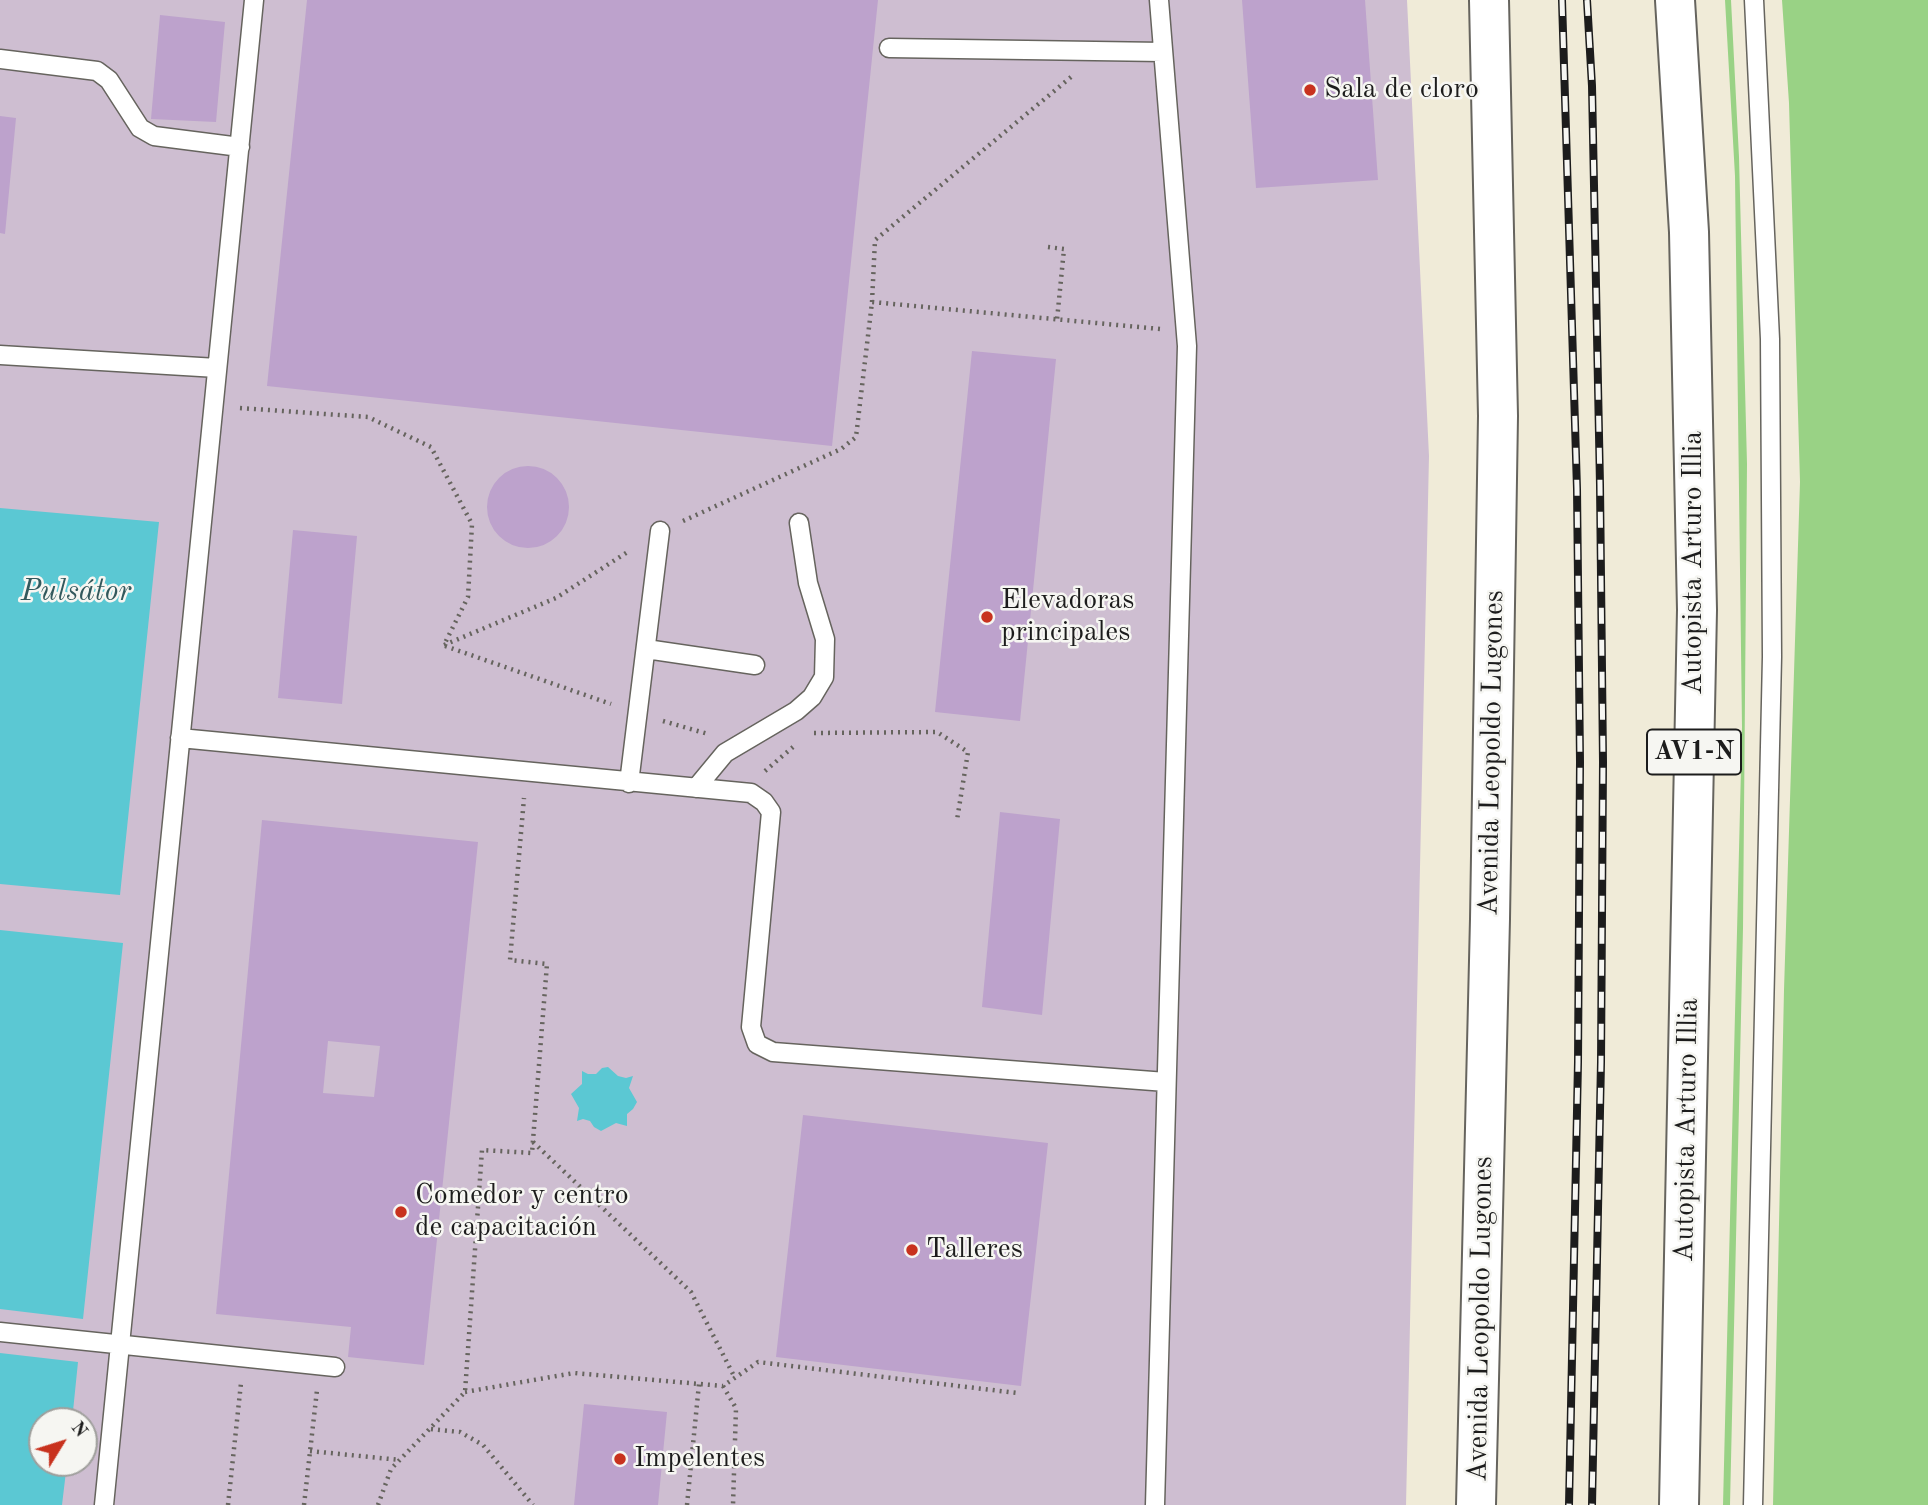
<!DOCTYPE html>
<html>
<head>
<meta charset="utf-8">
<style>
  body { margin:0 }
  #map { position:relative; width:1928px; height:1505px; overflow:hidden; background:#f0ebd8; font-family:"Old Standard TT",serif }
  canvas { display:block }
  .north { position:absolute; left:28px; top:1407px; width:70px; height:70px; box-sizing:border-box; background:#f6f6f2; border:2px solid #9f9f9c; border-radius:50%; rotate:52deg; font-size:19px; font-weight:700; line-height:28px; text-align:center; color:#1c1c1c }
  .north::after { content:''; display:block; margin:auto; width:24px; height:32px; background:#c8321e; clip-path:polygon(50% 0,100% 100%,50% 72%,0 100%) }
</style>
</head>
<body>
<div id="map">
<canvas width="1928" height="1505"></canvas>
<div class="north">N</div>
</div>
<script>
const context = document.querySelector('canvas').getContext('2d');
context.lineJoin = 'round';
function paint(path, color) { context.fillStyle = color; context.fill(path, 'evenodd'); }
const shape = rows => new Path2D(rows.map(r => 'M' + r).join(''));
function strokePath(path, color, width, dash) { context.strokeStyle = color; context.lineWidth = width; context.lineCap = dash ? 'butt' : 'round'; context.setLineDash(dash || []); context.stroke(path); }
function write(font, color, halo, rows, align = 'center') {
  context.font = font + ' "Old Standard TT",serif'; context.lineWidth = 5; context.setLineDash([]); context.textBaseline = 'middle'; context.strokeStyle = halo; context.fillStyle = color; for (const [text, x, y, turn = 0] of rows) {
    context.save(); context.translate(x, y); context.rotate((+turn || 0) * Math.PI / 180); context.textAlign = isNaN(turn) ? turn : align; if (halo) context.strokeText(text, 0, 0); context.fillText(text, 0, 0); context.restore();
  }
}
paint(shape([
  [0,0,1407,0,1429,456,1406,1505,0,1505],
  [42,1421,84,1421,84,1463,42,1463]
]), '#cebed1');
paint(shape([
  [1725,0,1731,0,1739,157,1747,464,1743,928,1730,1505,1723,1505,1742,727,1735,176],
  [1782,0,1928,0,1928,1505,1773,1505,1784,990,1800,482,1789,103]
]), '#99d285');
paint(shape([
  [0,508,159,522,120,895,0,884],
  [0,930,123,943,83,1319,0,1309],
  [608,1067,618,1076,626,1078,633,1076,629,1088,637,1102,633,1109,627,1114,627,1126,616,1123,601,1131,594,1127,590,1121,583,1119,577,1121,579,1108,571,1094,582,1084,582,1071,588,1074,596,1074,602,1068],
  [0,1353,78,1362,72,1421,42,1421,42,1463,67,1463,62,1505,0,1505]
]), '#5bc8d3');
paint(shape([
  [307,0,878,0,832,446,267,386],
  [1242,0,1365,0,1378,180,1256,188],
  [160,15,225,22,216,122,151,119],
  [0,116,16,118,5,234,0,233],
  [972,351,1056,359,1020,721,935,712],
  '487 507a41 41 0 1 1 82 0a41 41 0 1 1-82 0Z',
  [293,530,357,536,342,704,278,698],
  [1000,812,1060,819,1042,1015,982,1007],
  [262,820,478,842,424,1365,348,1357,351,1327,216,1314],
  [328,1041,380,1046,374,1097,323,1093],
  [803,1115,1048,1143,1021,1386,776,1357],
  [584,1404,667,1412,658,1505,574,1505]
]), '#bda2cc');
const service = shape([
  [889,48,1163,52],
  [0,59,97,71,109,80,140,128,154,136,240,147],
  [0,355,217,368],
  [646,649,755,665],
  [180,738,751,793,764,802,771,812,751,1027,757,1044,773,1052,1166,1082],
  [629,783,660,531],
  [696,788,725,753,796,711,812,697,824,677,825,639,808,583,799,523],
  [0,1332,335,1367],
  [104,1505,254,0],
  [1155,1505,1187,346,1159,0],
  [1753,1505,1772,657,1770,339,1754,0]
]);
const motorway = shape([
  [1675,0,1689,232,1697,610,1679,1505],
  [1476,1505,1490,919,1498,416,1489,0]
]);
strokePath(service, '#66645e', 21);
strokePath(motorway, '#66645e', 42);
strokePath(shape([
  [1048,247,1064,249,1057,320],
  [872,302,875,240,1071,77],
  [240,408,368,417,431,447,472,524,468,597,444,645],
  [683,521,841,449,856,437,872,302,1160,329],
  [444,645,556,598,629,551],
  [445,646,611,704],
  [663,721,708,734],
  [814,733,937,732,968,752,957,820],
  [765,771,793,747],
  [533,1142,691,1292,735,1378],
  [723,1386,736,1408,733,1505],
  [465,1392,574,1373,723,1386,758,1362,1017,1393],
  [431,1429,460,1432,483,1445,533,1505],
  [310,1451,400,1460],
  [228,1505,241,1383],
  [304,1505,317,1390],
  [378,1505,391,1469,465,1392,482,1150,532,1153,547,964,510,960,524,798],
  [687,1505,699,1384]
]), '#66645e', 4.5, [2, 5]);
strokePath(service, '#fff', 18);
strokePath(motorway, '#fff', 38);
const rail = shape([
  [1562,0,1577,489,1580,762,1578,1062,1569,1505],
  [1587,0,1592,86,1600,485,1603,762,1601,1062,1592,1505]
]);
strokePath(rail, '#1c1c1c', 8);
strokePath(rail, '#f6f6f2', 5, [16]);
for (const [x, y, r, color] of [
  [1310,90,7,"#c8321e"],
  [987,617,7,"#c8321e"],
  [401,1212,7,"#c8321e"],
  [912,1250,7,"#c8321e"],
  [620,1459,7,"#c8321e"]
]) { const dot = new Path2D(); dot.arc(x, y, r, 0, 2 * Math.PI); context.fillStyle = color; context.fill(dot); strokePath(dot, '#f6f6f2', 2.5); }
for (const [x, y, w] of [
  [1694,752,94]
]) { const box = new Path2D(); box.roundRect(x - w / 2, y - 22.5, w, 45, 5); context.fillStyle = '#f6f6f2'; context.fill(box); strokePath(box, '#1c1c1c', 2); }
write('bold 26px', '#1c1c1c', null, [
  ["AV1-N",1694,752]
]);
write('28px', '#1c1c1c', '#f6f6f2', [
  ["Sala de cloro",1324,90],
  ["Elevadoras",1001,601],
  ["principales",1001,633],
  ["Comedor y centro",415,1196],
  ["de capacitación",415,1228],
  ["Talleres",926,1250],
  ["Impelentes",634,1459]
], 'left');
write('28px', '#1c1c1c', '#f6f6f2', [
  ["Autopista Arturo Illia",1694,563,-90],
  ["Avenida Leopoldo Lugones",1492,753,-89],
  ["Autopista Arturo Illia",1687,1130,-89],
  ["Avenida Leopoldo Lugones",1481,1319,-89]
]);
write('italic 30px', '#32585c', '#f6f6f2', [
  ["Pulsátor",76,592]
]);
</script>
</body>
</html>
